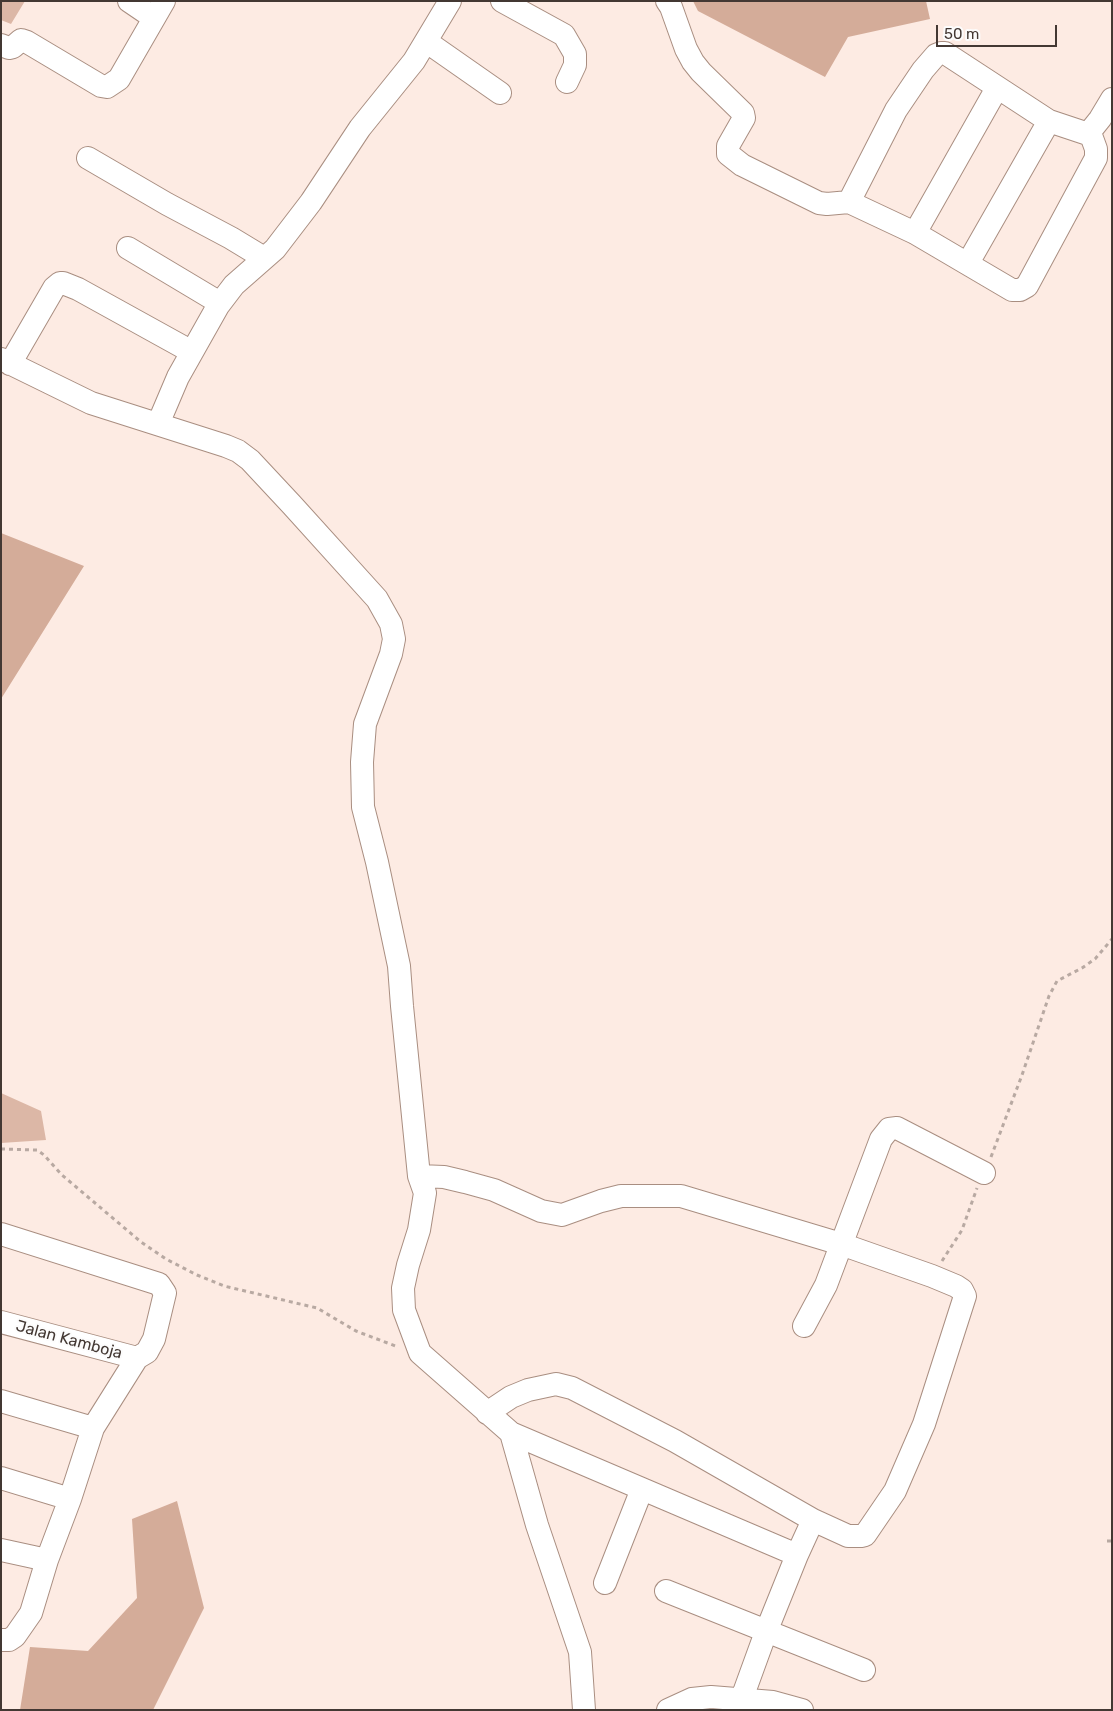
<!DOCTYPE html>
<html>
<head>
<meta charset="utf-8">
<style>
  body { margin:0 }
  #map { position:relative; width:1113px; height:1711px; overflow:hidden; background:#fdebe3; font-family:Rubik,sans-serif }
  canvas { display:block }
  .frame { position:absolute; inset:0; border:2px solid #433833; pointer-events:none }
  .scale { position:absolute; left:936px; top:25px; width:121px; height:22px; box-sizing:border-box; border:2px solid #433833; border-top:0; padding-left:6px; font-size:15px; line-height:18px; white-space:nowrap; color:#433833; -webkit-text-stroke:4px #fcfcfc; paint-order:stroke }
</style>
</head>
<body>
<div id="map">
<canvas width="1113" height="1711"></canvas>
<div class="frame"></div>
<div class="scale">50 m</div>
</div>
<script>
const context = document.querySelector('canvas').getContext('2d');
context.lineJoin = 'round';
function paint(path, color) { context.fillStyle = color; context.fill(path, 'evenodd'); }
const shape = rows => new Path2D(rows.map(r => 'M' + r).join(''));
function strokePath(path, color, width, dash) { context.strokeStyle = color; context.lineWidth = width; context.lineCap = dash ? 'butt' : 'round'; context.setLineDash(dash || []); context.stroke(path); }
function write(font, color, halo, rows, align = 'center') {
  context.font = font + ' Rubik,sans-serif'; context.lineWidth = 4; context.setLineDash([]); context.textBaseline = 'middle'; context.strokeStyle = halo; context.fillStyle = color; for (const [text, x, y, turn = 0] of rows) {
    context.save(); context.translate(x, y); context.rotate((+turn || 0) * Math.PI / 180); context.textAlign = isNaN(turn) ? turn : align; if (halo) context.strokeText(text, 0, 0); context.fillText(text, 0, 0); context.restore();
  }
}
paint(shape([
  [1,1,25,1,11,24,1,20],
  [1,1093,41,1111,46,1140,1,1143]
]), '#dcb7a6');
paint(shape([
  [693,1,926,1,930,19,848,37,825,77,698,11],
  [1,533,84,566,1,699],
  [177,1501,204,1608,153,1710,20,1710,30,1647,88,1651,137,1598,132,1519]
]), '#d4ac99');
const minor = shape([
  [129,1,154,18],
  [502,1,564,35,575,54,575,65,567,82],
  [667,1,671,7,686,49,693,62,701,72,743,113,744,118,728,146,728,154,742,165,819,203,827,204,849,202,915,233,1012,290,1020,290,1027,286,1096,158,1096,149,1092,138,1088,134,1100,119,1112,99],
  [427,42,500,93],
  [1,45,9,48,13,47,21,40,27,42,101,86,107,87,119,79,164,1],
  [88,158,167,204,231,238,264,258],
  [849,202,896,110,923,70,936,55,941,53,945,53,1049,121,1088,134],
  [915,233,997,88],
  [128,248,220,303],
  [968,263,1049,121],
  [1,359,91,403,226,446,238,451,250,460,292,505,377,599,391,624,394,639,391,654,365,724,362,762,363,807,377,862,399,966,402,1006,419,1176,425,1193,419,1230,408,1265,403,1288,404,1310,420,1353,511,1433,537,1525,580,1652,584,1710],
  [10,364,54,288,60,283,63,283,78,289,192,352],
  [158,424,178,377,218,306,234,285,275,249,311,202,360,128,414,61,450,1],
  [419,1176,444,1177,465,1182,494,1190,541,1211,562,1215,601,1201,621,1196,681,1196,841,1244,932,1276,956,1286,962,1290,965,1296,924,1424,895,1491,865,1535,861,1536,848,1536,813,1520,675,1441,572,1388,556,1384,528,1390,511,1397,487,1413],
  [1,1234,159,1284,165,1293,154,1339,147,1352,137,1358,93,1428,70,1499,47,1560,31,1613,15,1636,9,1640,1,1640],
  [1,1322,137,1358],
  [804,1326,826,1285,881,1139,889,1129,897,1128,984,1173],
  [1,1401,93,1428],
  [511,1433,797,1555],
  [1,1478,70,1499],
  [1,1550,47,1560],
  [605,1583,642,1489],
  [666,1591,864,1670],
  [742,1698,766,1632,797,1555,813,1520],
  [668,1710,692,1699,711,1697,773,1702,802,1710]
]);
strokePath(minor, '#a98e81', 24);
strokePath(shape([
  [1,1149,37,1150,44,1155,62,1175,141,1242,166,1259,197,1275,224,1286,317,1308,356,1331,398,1347],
  [991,1157,1022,1075,1049,996,1057,981,1082,968,1095,959,1112,939],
  [942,1261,962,1230,977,1188],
  [1107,1541,1112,1541]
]), '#b8a9a2', 3, [4, 4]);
strokePath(minor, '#fff', 22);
write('16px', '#433833', '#fcfcfc', [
  ["Jalan Kamboja",69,1340,15]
]);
</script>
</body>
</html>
